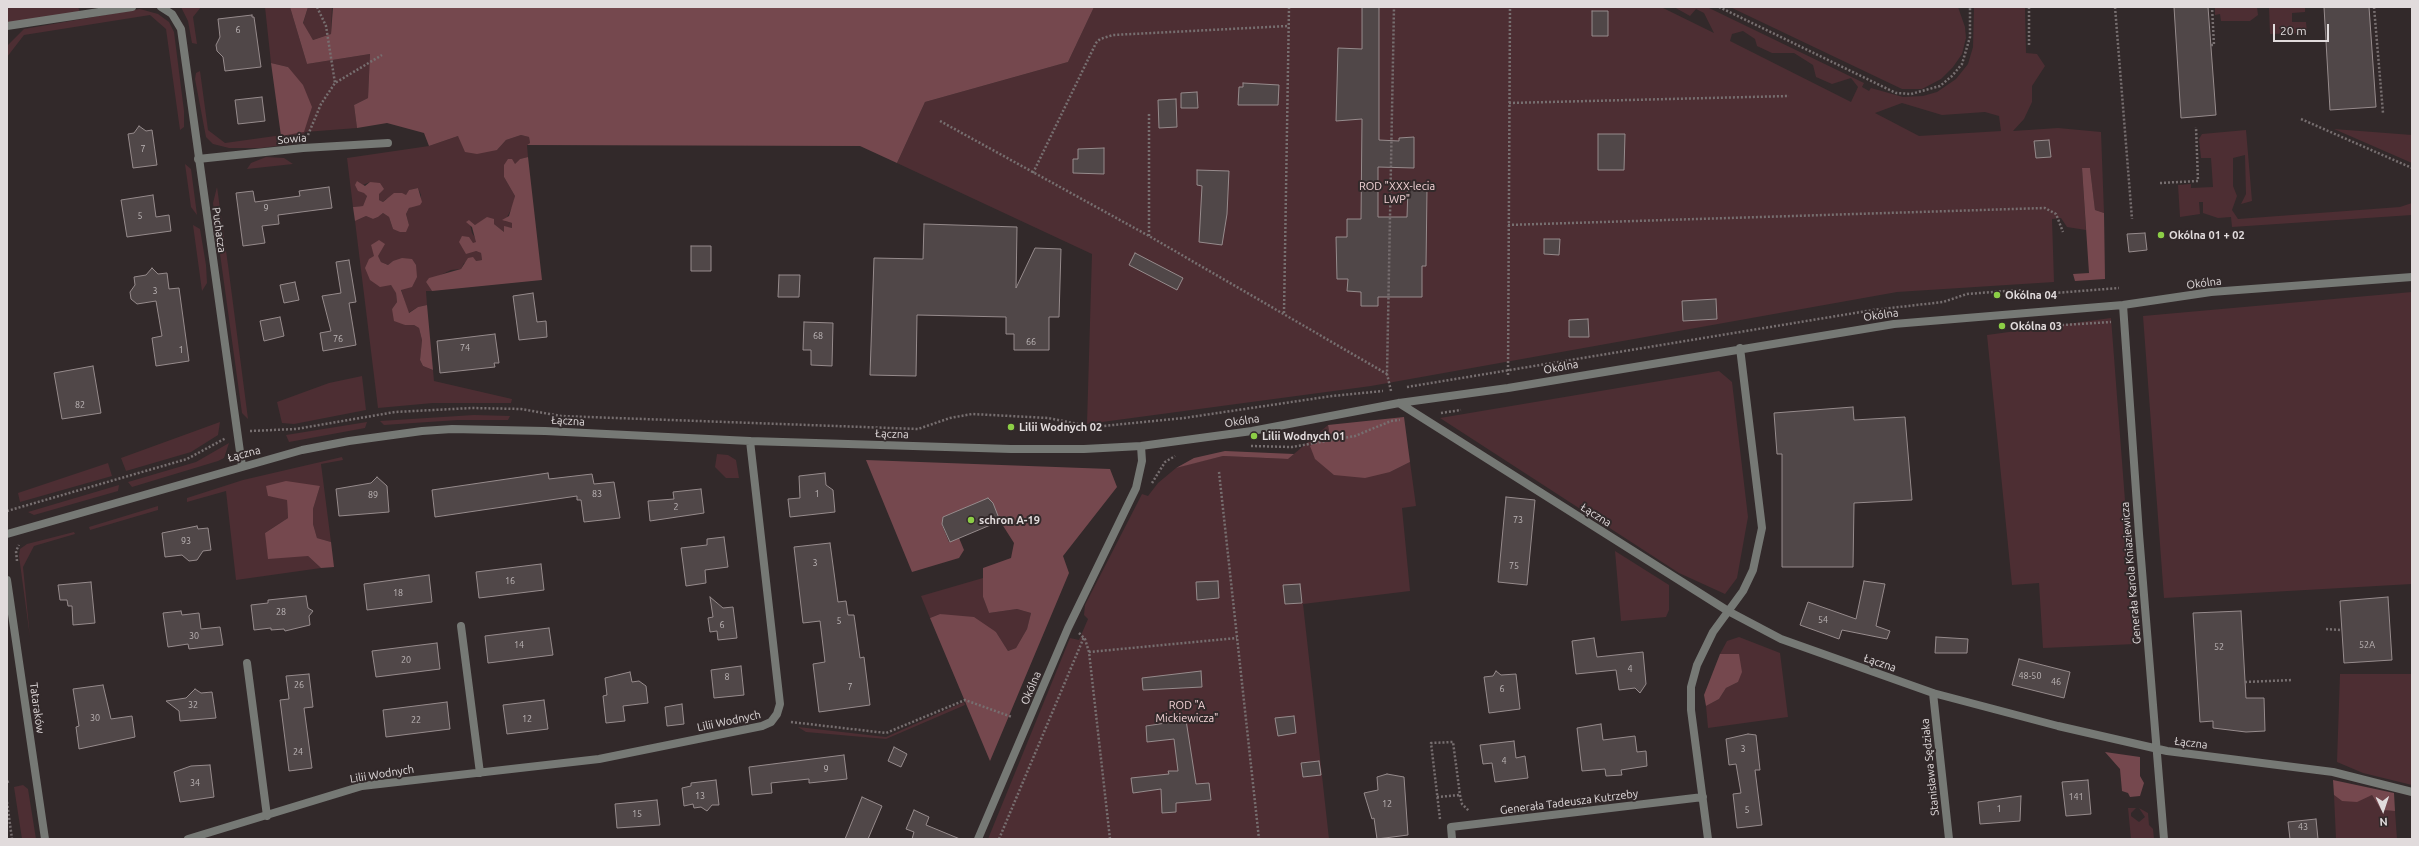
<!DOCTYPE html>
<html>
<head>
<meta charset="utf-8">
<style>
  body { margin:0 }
  #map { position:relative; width:2419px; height:846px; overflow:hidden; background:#32292a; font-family:Ubuntu,sans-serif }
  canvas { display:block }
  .frame { position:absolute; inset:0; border:8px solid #e1dbdc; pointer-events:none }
  .north { position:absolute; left:2363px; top:790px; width:40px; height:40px; -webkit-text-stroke:3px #32292a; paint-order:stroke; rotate:177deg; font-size:11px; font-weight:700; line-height:16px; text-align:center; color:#e1dbdc }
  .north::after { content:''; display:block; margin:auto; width:14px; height:18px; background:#e1dbdc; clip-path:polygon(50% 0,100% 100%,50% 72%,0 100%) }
  .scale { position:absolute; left:2273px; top:24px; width:56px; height:18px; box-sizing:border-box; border:2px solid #e1dbdc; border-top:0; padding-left:5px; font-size:12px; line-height:14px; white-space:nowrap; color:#e1dbdc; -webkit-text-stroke:3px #32292a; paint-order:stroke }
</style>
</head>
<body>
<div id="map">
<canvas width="2419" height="846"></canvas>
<div class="frame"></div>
<div class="north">N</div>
<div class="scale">20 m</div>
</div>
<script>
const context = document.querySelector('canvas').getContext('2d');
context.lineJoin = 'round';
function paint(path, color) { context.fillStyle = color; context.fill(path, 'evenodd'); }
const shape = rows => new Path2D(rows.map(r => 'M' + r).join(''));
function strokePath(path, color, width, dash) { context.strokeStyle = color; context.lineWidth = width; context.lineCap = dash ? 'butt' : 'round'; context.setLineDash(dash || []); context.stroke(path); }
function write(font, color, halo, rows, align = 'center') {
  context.font = font + ' Ubuntu,sans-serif'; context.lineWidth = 4; context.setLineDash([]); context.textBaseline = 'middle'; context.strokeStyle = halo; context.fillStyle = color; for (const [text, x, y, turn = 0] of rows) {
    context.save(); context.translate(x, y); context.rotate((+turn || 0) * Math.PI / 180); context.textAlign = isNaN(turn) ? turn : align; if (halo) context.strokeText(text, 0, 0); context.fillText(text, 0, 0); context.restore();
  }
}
paint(shape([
  [7,7,78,7,80,12,7,23],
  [181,7,201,7,193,17,197,44,192,43,188,21],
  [265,7,290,7,307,64,370,54,368,98,354,105,357,128,305,132,302,139,292,144,261,148,229,148,213,144,206,137,195,79,196,73,200,71,208,130,225,143,304,132,288,67,271,63],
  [308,7,332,7,331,34,313,40,303,24],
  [1094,7,1661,7,1714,33,1704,13,1696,9,1690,16,1674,7,1707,7,1864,83,1862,87,1869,91,1871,88,1903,97,1923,96,1937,92,1956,79,1968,64,1973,47,1974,7,2025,7,2026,53,2037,54,2045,66,2032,86,2032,102,2024,119,2013,131,2058,128,2101,132,2104,213,2095,210,2090,168,2082,168,2086,230,2067,227,2061,218,2052,219,2054,282,1897,292,1371,386,1087,424,1092,254,897,163,925,102,1068,62],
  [1743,31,1755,39,1757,46,1772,53,1794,53,1813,65,1816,77,1832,84,1851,78,1858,87,1851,102,1730,41,1732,34],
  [1902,103,1942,115,1985,112,1999,116,2001,131,1919,136,1875,113],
  [1730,7,1958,7,1965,27,1966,38,1962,54,1953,67,1941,79,1922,89,1902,89],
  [2215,7,2257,7,2258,15,2250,21,2221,21,2220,14,2215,15],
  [2269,7,2305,7,2305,12,2292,13,2292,22,2306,22,2307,33,2270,34],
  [140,9,158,14,169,22,174,32,184,111,184,127,180,130,166,29,150,15,24,35,7,57,7,46,24,29],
  [2334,129,2412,135,2412,163],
  [2246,130,2252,201,2241,204,2246,194,2245,155,2233,158,2233,186,2237,196,2232,210,2238,219,2400,207,2412,203,2412,215,2232,227,2231,217,2218,218,2203,213,2203,202,2199,202,2200,214,2180,217,2178,185,2191,184,2191,188,2213,187,2211,158,2201,158,2199,139,2202,134],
  [521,135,529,137,530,143,527,145,528,157,520,159,504,177,515,196,513,206,505,221,512,223,512,228,507,227,504,232,494,224,482,223,475,225,469,220,472,233,476,239,476,243,473,243,476,251,481,253,482,260,464,263,461,269,451,270,426,282,432,291,426,291,427,305,418,307,408,313,393,261,388,265,381,262,371,245,385,285,391,285,396,292,397,302,392,309,405,325,414,325,419,328,422,340,420,360,423,366,433,370,434,381,512,399,511,403,433,403,378,408,355,221,366,216,373,219,378,217,383,213,389,217,393,229,409,225,406,214,409,208,421,202,421,195,418,188,409,190,406,196,386,199,383,202,379,200,379,194,370,182,363,185,357,181,367,196,363,206,353,207,347,158,429,146,458,136,497,150,506,140],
  [266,157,284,158,293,164,247,169,251,163],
  [185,164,191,169,197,215,191,207],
  [217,187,228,265,248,419,242,413,213,203],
  [193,225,200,229,206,265,207,283,202,291],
  [2412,292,2412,584,2164,598,2143,316],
  [2111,318,2136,644,2043,648,2039,583,2012,585,1987,335],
  [1719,371,1732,382,1748,517,1737,578,1725,594,1679,573,1440,418],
  [362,376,366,410,294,424,282,423,277,402,329,383],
  [474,415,510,416,508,420,458,420,384,425,380,421],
  [220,422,218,435,191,452,126,471,121,458],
  [367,422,365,428,289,442,286,435],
  [1328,425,1330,437,1326,442,1317,441,1390,472,1410,462,1416,506,1402,508,1410,591,1303,604,1329,839,988,839,1070,638,1079,640,1088,619,1084,615,1085,605,1142,494,1148,496,1158,483,1176,468,1190,464,1223,456,1288,459],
  [229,443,224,458,218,461,132,487,128,482,196,462],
  [717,454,728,455,736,460,739,478,726,478,715,467],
  [342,457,343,460,321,464,331,542,317,538,313,524,313,509,320,486,268,496,287,499,288,518,265,533,308,556,321,568,236,580,226,491,187,502,187,498,243,480],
  [108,463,112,476,20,502,18,493],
  [119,485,118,491,34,515,28,512],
  [158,506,158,510,90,530,89,527],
  [74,532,75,534,34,546,23,567,30,637,19,556,20,549,27,544],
  [1615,551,1669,585,1669,610,1666,617,1621,621],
  [983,578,983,597,989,613,1017,609,1031,613,1027,629,1016,648,1008,651,996,632,940,614,930,618,921,596],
  [1739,637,1780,653,1788,717,1708,728,1706,706,1719,699,1726,688,1738,682,1739,654,1720,654,1727,641],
  [2340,674,2412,674,2412,785,2363,773,2337,762],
  [964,702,965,705,886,739,806,732,798,727,886,737],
  [23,785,28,789,36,839,22,839,14,787],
  [2334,795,2342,801,2372,795,2381,810,2395,811,2397,839,2336,839],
  [2128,808,2136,808,2131,813,2131,816,2139,822,2145,817,2139,808,2148,813,2149,825,2153,829,2154,839,2131,839]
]), '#4d2e33');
paint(shape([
  [290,7,308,7,303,23,313,40,331,34,333,7,1094,7,1068,62,925,102,897,163,860,146,527,145,530,143,529,137,521,135,506,140,497,150,477,154,465,152,458,136,429,146,424,133,387,123,357,128,354,105,368,98,370,54,307,64],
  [271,63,288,67,303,85,312,107,304,132,281,136],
  [528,157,542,280,432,291,426,282,429,278,461,269,468,258,473,257,476,261,482,260,481,253,476,251,466,254,459,242,462,236,469,237,473,243,476,242,472,227,466,222,469,220,475,225,487,217,494,219,494,224,504,232,504,226,512,228,512,223,502,220,509,216,515,196,504,177,504,165,508,159,512,159,515,164,520,159],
  [2082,168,2090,168,2095,210,2104,213,2105,279,2075,281,2073,274,2089,273],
  [357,181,365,186,370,182,380,183,384,189,379,194,379,200,383,202,394,193,402,193,406,195,409,190,418,188,422,202,420,205,409,208,406,214,409,225,406,232,400,232,393,229,389,217,383,213,378,217,373,219,366,216,355,221,353,207,363,206,367,196,364,193,358,191,355,185],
  [379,240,385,244,378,256,381,262,388,265,393,261,402,258,412,259,416,265,417,277,412,287,401,290,409,313,418,307,427,305,433,370,423,366,420,360,422,340,419,328,414,325,405,325,394,321,392,309,397,302,396,293,391,285,380,287,370,280,365,268,369,259,374,256,371,245],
  [1404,417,1410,462,1390,472,1365,478,1334,475,1315,459,1310,446,1317,441,1326,441,1330,437,1328,425],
  [1225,451,1294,454,1288,459,1223,456,1176,468,1194,458],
  [866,460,1110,469,1117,487,1063,556,1069,573,990,761,930,618,940,614,974,617,996,632,1008,651,1016,648,1027,629,1031,613,1017,609,989,613,983,597,983,568,1011,558,1014,543,1000,521,943,517,942,525,949,542,959,538,964,550,959,558,912,572],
  [286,481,320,486,313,509,313,524,317,538,331,542,334,567,321,568,308,556,268,559,265,533,288,518,287,500,268,496,266,486],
  [1720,654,1739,654,1742,672,1738,682,1726,688,1719,699,1706,706,1704,695],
  [2105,752,2140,757,2140,776,2144,783,2140,796,2130,797,2128,793,2122,791,2120,769],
  [2333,780,2394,793,2395,811,2381,810,2372,795,2357,802,2342,801,2334,795]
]), '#75484e');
const building = shape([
  [1362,7,1379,7,1379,140,1399,141,1399,138,1414,137,1414,168,1378,167,1378,217,1407,217,1408,188,1427,189,1426,266,1422,266,1422,297,1378,297,1378,306,1361,306,1361,292,1347,291,1348,279,1337,279,1336,237,1347,237,1347,219,1361,219,1362,119,1336,121,1338,48,1362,49,1362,7],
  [2174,7,2208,7,2216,115,2181,118,2174,7],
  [2324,7,2369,7,2376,107,2330,110,2324,7],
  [1592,11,1608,11,1608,36,1592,36,1592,11],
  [252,15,252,17,254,17,261,67,225,71,223,57,217,51,216,45,220,37,218,19,252,15],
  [1243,83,1279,85,1278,105,1238,105,1239,87,1243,87,1243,83],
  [1197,92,1198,108,1181,108,1181,93,1197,92],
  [262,97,265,121,238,124,235,100,262,97],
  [1176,99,1177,127,1159,128,1158,100,1176,99],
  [139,126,146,131,152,130,157,165,133,168,128,134,134,133,139,126],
  [1598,134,1625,134,1624,170,1598,170,1598,134],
  [2049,140,2051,157,2036,158,2034,141,2049,140],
  [1104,148,1104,174,1073,173,1073,159,1078,159,1078,149,1104,148],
  [1197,170,1229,171,1227,214,1222,245,1199,242,1202,186,1197,185,1197,170],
  [329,187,332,208,278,215,279,224,262,226,265,243,243,246,236,193,253,191,255,202,300,196,299,191,329,187],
  [153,195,156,217,169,215,171,231,127,237,121,200,153,195],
  [924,224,1017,227,1016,288,1035,248,1061,249,1059,317,1049,317,1049,350,1014,350,1014,334,1006,334,1006,317,917,315,916,376,870,375,874,258,923,259,924,224],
  [2145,233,2147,250,2129,252,2127,234,2145,233],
  [1544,239,1560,239,1559,255,1544,254,1544,239],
  [691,246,711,246,711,271,691,271,691,246],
  [1135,253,1183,278,1177,290,1129,265,1135,253],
  [349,260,356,302,349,303,356,345,323,351,320,333,331,331,322,296,341,293,336,262,349,260],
  [152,268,158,274,167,273,169,289,179,288,189,361,156,366,152,338,162,336,156,301,137,304,131,299,130,292,135,285,134,277,146,275,152,268],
  [779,275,800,275,799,297,778,297,779,275],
  [295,282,299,300,284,303,280,285,295,282],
  [533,293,537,322,546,321,547,337,519,340,513,296,533,293],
  [1716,299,1717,319,1683,321,1682,301,1716,299],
  [280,317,284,336,264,341,260,321,280,317],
  [1588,319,1589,337,1569,337,1569,320,1588,319],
  [804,322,833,323,832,366,811,365,811,350,803,350,804,322],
  [495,334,499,363,494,363,495,367,440,373,437,341,495,334],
  [93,366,101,413,62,419,54,373,93,366],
  [1853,407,1854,420,1905,417,1912,500,1854,503,1853,567,1782,567,1782,454,1777,454,1774,413,1853,407],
  [548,473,549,479,592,474,594,484,614,482,620,518,584,522,581,500,577,500,577,496,435,517,432,490,548,473],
  [825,473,826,485,833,490,835,512,790,517,788,499,800,498,799,476,825,473],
  [377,477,387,486,389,512,339,516,336,489,371,483,377,477],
  [701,489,704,513,650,521,648,501,674,499,673,492,701,489],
  [1506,497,1535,500,1527,585,1498,582,1506,497],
  [988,498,993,503,1000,521,950,542,942,524,943,517,988,498],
  [197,526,198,529,208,528,211,550,203,551,197,560,189,561,182,555,165,557,162,533,197,526],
  [724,537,728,567,705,570,706,583,686,586,681,548,707,545,707,539,724,537],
  [830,543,838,602,846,601,848,615,854,615,860,658,864,657,870,705,819,712,813,664,825,662,820,621,803,623,794,547,830,543],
  [541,564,544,590,479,598,476,572,541,564],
  [429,575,432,602,367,610,364,584,429,575],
  [1218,581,1219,598,1197,600,1196,582,1218,581],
  [1864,581,1885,584,1876,626,1890,631,1887,639,1842,630,1839,639,1800,625,1808,602,1856,619,1864,581],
  [91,582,95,623,73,625,72,606,68,606,67,600,60,600,58,585,91,582],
  [1300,584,1302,603,1285,604,1283,585,1300,584],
  [306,596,308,608,313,611,309,616,310,625,285,631,284,629,271,630,271,628,254,630,251,605,268,603,268,600,306,596],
  [710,597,723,608,733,607,737,638,718,640,717,631,710,632,708,618,713,617,710,597],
  [2388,597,2392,660,2344,663,2340,601,2388,597],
  [181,611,182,615,199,613,201,629,220,627,223,645,189,649,188,644,168,647,163,613,181,611],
  [2241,611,2246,698,2264,698,2265,731,2246,732,2213,728,2213,721,2200,722,2193,613,2241,611],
  [549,628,553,655,488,663,485,636,549,628],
  [1936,637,1968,639,1967,653,1935,653,1936,637],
  [1594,638,1597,657,1643,652,1646,684,1640,693,1635,688,1619,690,1616,670,1576,674,1572,641,1594,638],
  [437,643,440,669,376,677,372,651,437,643],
  [2019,659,2070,672,2064,698,2012,685,2019,659],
  [741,666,744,695,714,698,711,670,741,666],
  [1201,671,1202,687,1143,690,1142,678,1201,671],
  [1496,671,1501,675,1516,674,1520,709,1489,713,1484,677,1493,676,1496,671],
  [630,672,632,682,639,681,646,686,648,703,623,706,625,721,606,723,603,696,607,695,605,678,630,672],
  [309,674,313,707,304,708,312,768,289,771,280,700,289,699,286,676,309,674],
  [103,685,111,719,132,716,135,737,79,749,76,727,79,726,73,689,103,685],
  [195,689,201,693,212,692,216,718,180,721,179,711,166,701,186,698,195,689],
  [544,700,548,729,507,734,503,705,544,700],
  [447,702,450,729,386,737,383,710,447,702],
  [682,704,684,724,667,726,665,707,682,704],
  [1294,716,1296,733,1278,736,1275,718,1294,716],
  [1186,720,1196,784,1209,783,1211,800,1176,803,1176,812,1162,813,1161,789,1133,793,1131,778,1169,774,1168,771,1178,771,1174,739,1147,742,1146,726,1186,720],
  [1601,724,1603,740,1635,736,1637,752,1646,751,1647,766,1621,770,1622,775,1606,776,1605,769,1582,771,1577,728,1601,724],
  [1748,734,1756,735,1760,770,1755,770,1762,825,1737,828,1733,794,1741,793,1736,764,1729,765,1726,739,1748,734],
  [1514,741,1516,758,1525,756,1528,778,1495,782,1492,763,1483,764,1480,745,1514,741],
  [894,747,907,754,901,767,888,761,894,747],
  [844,755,847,779,809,783,809,779,771,783,772,793,752,795,749,767,844,755],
  [1319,761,1321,775,1303,777,1301,763,1319,761],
  [210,765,214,797,180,802,174,772,191,766,210,765],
  [1387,774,1404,777,1408,835,1377,839,1374,818,1372,819,1364,793,1378,790,1377,777,1387,774],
  [716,780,719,805,712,805,707,811,701,807,694,808,693,804,684,806,682,788,691,786,691,783,716,780],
  [2088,780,2091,814,2066,816,2062,782,2088,780],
  [2021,796,2020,821,1980,824,1978,802,2021,796],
  [862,797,882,806,868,839,845,839,862,797],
  [657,800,660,825,617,828,615,804,657,800],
  [914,810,929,817,926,825,960,839,912,839,914,832,906,829,914,810],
  [2316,819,2318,839,2290,839,2288,822,2316,819]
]);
paint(building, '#504748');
strokePath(building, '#968b8c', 1);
strokePath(shape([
  [317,7,326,26,335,83],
  [1719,7,1896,93,1911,94,1940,86,1952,76,1962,64,1970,37,1970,7],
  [2029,7,2029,47],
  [2115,7,2132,219],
  [2374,7,2383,113],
  [2211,45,2214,45,2212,7],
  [1509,103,1789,96],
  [2301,119,2412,168],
  [940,121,1149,236,1387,374],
  [308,135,321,104,335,83,382,55],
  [1033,173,1096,43,1100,39,1113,35,1288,26],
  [2160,183,2198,181,2196,127],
  [1508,225,2045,208,2056,214,2063,232],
  [1149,236,1149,114],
  [1284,313,1289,7],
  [2062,325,2111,322],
  [1508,375,1510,7],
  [1407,387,1873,310,1943,302,1967,294,2018,290,2042,294,2119,288],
  [1391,391,1387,374,1394,7],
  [1441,413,1461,410],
  [250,431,296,429,395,412,472,408,521,409,561,416,918,429,950,418,972,414,1048,418,1093,427,1184,418,1332,396,1383,391],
  [1251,446,1292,447,1355,436,1391,421,1400,420],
  [1219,472,1259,839],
  [1152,483,1165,462,1175,456],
  [7,511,187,459,226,438],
  [17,561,16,551,19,545],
  [2326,629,2341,630],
  [1079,633,1085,639,1089,652],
  [2245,682,2293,680],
  [791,722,886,733,965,700,1012,717],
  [7,782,10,781],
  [1437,797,1460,795],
  [7,802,12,839],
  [1440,819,1431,743,1453,742,1460,795,1462,804,1469,811],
  [999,839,1084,637],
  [1110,839,1089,652,1237,638]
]), '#776f70', 2.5, [2, 2]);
strokePath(shape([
  [161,7,172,14,181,29,242,466],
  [7,26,132,7],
  [198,159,303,148,388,143],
  [2123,305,2139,534,2164,839],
  [1399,403,1728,611,1781,639,1933,693,2058,726,2167,751,2333,772,2412,792],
  [7,534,302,450,349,441,422,431,452,429,545,431,750,441,1011,449,1084,449,1141,446,1252,431,1399,403,1508,388,1894,324,2123,305,2211,292,2412,277],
  [7,580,45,839],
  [461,626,480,773],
  [247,663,267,816],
  [1933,693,1949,839],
  [188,839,362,786,599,759,762,726,771,722,777,714,780,704,750,441],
  [978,839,1068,628,1136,488,1142,461,1141,446],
  [1452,839,1451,827,1703,797],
  [1708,839,1691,710,1691,687,1697,665,1713,632,1743,591,1753,570,1762,528,1740,348]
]), '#767975', 8);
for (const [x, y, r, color] of [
  [2161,235,4,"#8cce46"],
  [1997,295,4,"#8cce46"],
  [2002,326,4,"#8cce46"],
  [1011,427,4,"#8cce46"],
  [1254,436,4,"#8cce46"],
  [971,520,4,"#8cce46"]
]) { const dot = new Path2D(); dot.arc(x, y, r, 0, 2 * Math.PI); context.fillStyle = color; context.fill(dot); strokePath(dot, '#32292a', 1.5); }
write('9px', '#bdb6b7', null, [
  ["6",238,30],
  ["7",143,149],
  ["9",266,208],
  ["5",140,216],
  ["3",155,291],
  ["68",818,336],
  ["76",338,339],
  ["66",1031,342],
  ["74",465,348],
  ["1",181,350],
  ["82",80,405],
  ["83",597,494],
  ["1",817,494],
  ["89",373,495],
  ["2",676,507],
  ["73",1518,520],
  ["93",186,541],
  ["3",815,563],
  ["75",1514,566],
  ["16",510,581],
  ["18",398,593],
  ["28",281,612],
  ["54",1823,620],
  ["5",839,621],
  ["6",722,625],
  ["30",194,636],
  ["14",519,645],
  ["52A",2367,645],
  ["52",2219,647],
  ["20",406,660],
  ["4",1630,669],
  ["48-50",2030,676],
  ["8",727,677],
  ["46",2056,682],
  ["26",299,685],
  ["7",850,687],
  ["6",1502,689],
  ["32",193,705],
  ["30",95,718],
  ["12",527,719],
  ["22",416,720],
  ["3",1743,749],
  ["24",298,752],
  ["4",1504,761],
  ["9",826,769],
  ["34",195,783],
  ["13",700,796],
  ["141",2076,797],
  ["12",1387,804],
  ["1",1999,809],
  ["5",1747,810],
  ["15",637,814],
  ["43",2303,827]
]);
write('11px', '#e1dbdc', '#32292a', [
  ["Sowia",292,139,-5],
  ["Puchacza",219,230,82],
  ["Okólna",2204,283,-7],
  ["Okólna",1881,315,-8],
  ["Okólna",1561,367,-10],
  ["Łączna",568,421,3],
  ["Okólna",1242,421,-9],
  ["Łączna",892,434,2],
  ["Łączna",244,454,-15],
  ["Łączna",1596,515,32],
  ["Generała Karola Kniaziewicza",2131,573,-95],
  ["Łączna",1880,663,19],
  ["Okólna",1031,688,-67],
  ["Tataraków",37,708,82],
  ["Lilii Wodnych",729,721,-12],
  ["Łączna",2191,743,7],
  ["Stanisława Sędziaka",1930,767,-96],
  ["Lilii Wodnych",382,774,-9],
  ["Generała Tadeusza Kutrzeby",1569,802,-7]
]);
write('11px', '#f5d5d8', '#32292a', [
  ["ROD \"XXX-lecia",1397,186],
  ["LWP\"",1397,199],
  ["ROD \"A",1187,705],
  ["Mickiewicza\"",1187,718]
]);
write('bold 11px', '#e1dbdc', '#32292a', [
  ["Okólna 01 + 02",2169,235],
  ["Okólna 04",2005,295],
  ["Okólna 03",2010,326],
  ["Lilii Wodnych 02",1019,427],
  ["Lilii Wodnych 01",1262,436],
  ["schron A-19",979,520]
], 'left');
</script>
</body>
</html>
